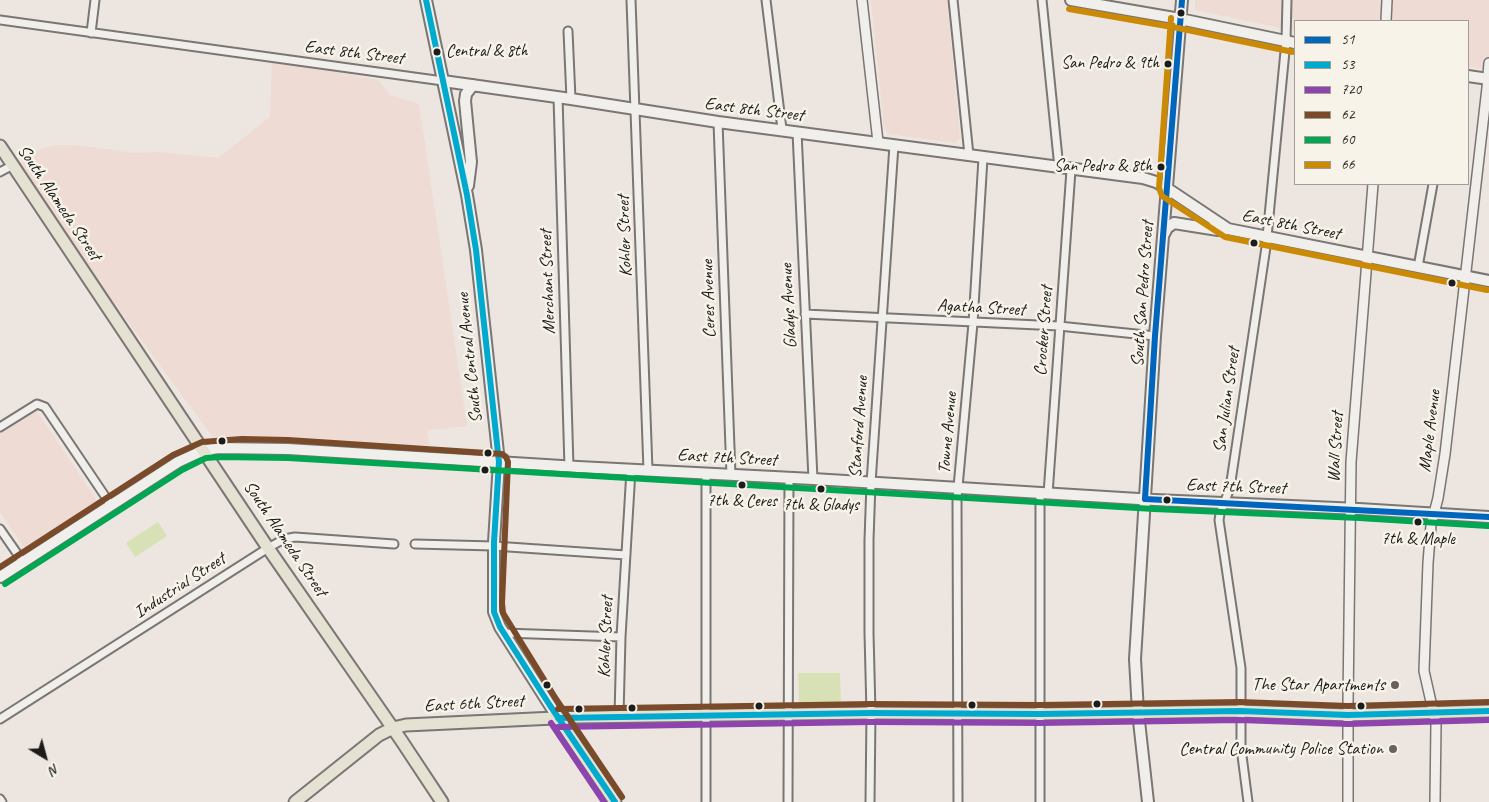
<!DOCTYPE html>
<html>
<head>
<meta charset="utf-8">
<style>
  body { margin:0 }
  #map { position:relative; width:1489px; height:802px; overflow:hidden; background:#ede5e0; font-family:Caveat,sans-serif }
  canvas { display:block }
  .legend { position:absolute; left:1294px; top:20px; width:175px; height:165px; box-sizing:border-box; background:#f7f3e8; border:1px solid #9f9d96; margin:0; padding:6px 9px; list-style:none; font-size:15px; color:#1c1c1c }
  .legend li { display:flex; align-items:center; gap:10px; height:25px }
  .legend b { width:25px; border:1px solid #9f9d96 }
  .north { position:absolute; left:20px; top:732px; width:50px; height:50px; -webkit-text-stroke:4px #f7f3e8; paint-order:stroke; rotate:143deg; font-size:14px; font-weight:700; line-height:20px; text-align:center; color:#1c1c1c }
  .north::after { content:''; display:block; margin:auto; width:18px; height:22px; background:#1c1c1c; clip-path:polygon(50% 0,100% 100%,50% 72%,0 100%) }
</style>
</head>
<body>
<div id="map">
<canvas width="1489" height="802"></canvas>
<ul class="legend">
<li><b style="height:6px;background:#0065bd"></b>51</li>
<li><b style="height:6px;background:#00a9ce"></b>53</li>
<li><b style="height:6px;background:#8e44ad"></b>720</li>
<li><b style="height:6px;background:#7a4b2a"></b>62</li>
<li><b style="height:6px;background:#00a651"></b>60</li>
<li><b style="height:6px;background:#cb8a06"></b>66</li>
</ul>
<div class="north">N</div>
</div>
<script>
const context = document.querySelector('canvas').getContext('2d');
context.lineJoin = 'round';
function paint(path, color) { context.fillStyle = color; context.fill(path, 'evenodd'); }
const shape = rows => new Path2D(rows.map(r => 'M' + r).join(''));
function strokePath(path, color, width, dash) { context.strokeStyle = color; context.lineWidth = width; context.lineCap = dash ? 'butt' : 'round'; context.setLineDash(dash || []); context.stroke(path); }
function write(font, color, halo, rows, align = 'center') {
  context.font = font + ' Caveat,sans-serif'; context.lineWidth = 5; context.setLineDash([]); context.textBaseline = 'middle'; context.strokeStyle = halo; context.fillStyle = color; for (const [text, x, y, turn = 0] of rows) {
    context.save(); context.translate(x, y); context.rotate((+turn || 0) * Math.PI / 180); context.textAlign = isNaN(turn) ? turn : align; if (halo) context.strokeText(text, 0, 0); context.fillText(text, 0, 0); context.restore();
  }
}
paint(shape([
  [871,0,947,0,960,139,955,143,889,134,884,128],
  [1195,0,1489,0,1489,70,1468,66,1468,21,1295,21,1295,31,1195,10],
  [272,60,378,80,390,95,419,104,467,426,427,430,430,449,254,442,213,437,46,211,17,165,37,150,55,145,75,145,134,153,160,152,218,158,270,117],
  [36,410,100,505,26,550,0,512,0,432]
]), '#eedbd3');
paint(shape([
  [158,522,167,536,135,557,126,543],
  [798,673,840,673,841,703,799,703]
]), '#d8e1b6');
const minor = shape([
  [631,0,648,470],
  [766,0,782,129],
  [953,0,969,155],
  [1042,0,1059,168],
  [0,20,443,81],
  [568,31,571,99],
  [91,33,95,0],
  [558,97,569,467],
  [718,122,731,475],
  [797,132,813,479],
  [0,172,13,165],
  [1418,267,1433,184],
  [805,314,1059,326,1155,336],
  [0,427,37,404,45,407,111,505],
  [706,474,706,802],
  [1040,494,1040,802],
  [1048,494,1071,170],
  [0,529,23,562],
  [415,544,494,546,626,555],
  [504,633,621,637],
  [619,716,621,637,631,470],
  [0,719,268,548,284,539,295,537,394,544],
  [0,799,2,802],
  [788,802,789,478],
  [870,802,871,713,869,633,869,540,871,483,894,145],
  [958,802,957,498,973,323,983,158],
  [1248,802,1241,748,1241,668,1219,520,1220,514,1230,488,1266,247,1286,41,1287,0]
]);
const tertiary = shape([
  [862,0,878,142],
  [1386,21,1387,0],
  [1348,802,1348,703,1351,462,1373,184],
  [1435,802,1436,724,1424,671,1428,563,1431,525,1438,498,1445,454,1487,88,1489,63]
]);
const secondary = shape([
  [426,0,467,195,476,250,499,462,494,542,494,612,500,627,558,718],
  [1071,0,1180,19,1295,43],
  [1468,76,1489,79],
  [443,81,571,99,718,122,1143,178,1156,182,1168,189,1228,229,1489,281],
  [468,186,471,162,465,101,466,94,473,85],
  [1164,234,1167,228,1174,223,1218,230,1228,229],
  [0,577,178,462,204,450,219,448,288,449,578,467,813,479,1155,500,1359,509,1489,517],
  [1148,802,1138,712,1135,659,1155,336,1182,0]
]);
const primary = shape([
  [0,146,268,548,401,740,442,802],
  [558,718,615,802],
  [295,802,379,735,393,728,406,725,576,717,871,713,1040,714,1240,711,1348,715,1489,711]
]);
strokePath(minor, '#7a7674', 11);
strokePath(tertiary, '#7a7674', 12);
strokePath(secondary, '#7a7674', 14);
strokePath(primary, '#7a7674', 15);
strokePath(minor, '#f1efeb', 7);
strokePath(tertiary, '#f1efeb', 9);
strokePath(secondary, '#f1efeb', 10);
strokePath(primary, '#e5e2d3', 11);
strokePath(shape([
  [1145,499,1155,336,1182,0],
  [1145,499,1489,517]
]), '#0065bd', 6);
strokePath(shape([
  [426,0,467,195,476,250,499,462,494,542,494,612,500,627,549,704,615,802],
  [558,718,871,713,1040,714,1240,711,1348,715,1489,711]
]), '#00a9ce', 6);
strokePath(shape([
  [551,723,604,802],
  [558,727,871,722,1040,723,1240,720,1348,724,1489,720]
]), '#8e44ad', 6);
strokePath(shape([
  [0,567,173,455,202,442,242,439,288,440,502,454,506,457,508,462,502,603,503,613,556,699,622,797],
  [558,709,871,704,1040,705,1240,702,1348,706,1489,702]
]), '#7a4b2a', 6);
strokePath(shape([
  [5,584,182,470,206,458,220,457,288,458,1154,509,1359,518,1488,526]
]), '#00a651', 6);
strokePath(shape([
  [1069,9,1178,28,1293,52],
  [1171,18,1159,188,1162,196,1225,237,1487,290]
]), '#cb8a06', 6);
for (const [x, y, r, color] of [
  [1181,13,4.5,"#1c1c1c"],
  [437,52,4.5,"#1c1c1c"],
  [1168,64,4.5,"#1c1c1c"],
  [1161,167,4.5,"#1c1c1c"],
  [1254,243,4.5,"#1c1c1c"],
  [1452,283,4.5,"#1c1c1c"],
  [222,441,4.5,"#1c1c1c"],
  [488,453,4.5,"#1c1c1c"],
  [485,470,4.5,"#1c1c1c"],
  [742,485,4.5,"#1c1c1c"],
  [821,489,4.5,"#1c1c1c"],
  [1167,500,4.5,"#1c1c1c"],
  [1418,522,4.5,"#1c1c1c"],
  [547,685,4.5,"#1c1c1c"],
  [1395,685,5,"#656261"],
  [1097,704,4.5,"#1c1c1c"],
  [972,705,4.5,"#1c1c1c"],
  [759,706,4.5,"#1c1c1c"],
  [1361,706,4.5,"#1c1c1c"],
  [632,708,4.5,"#1c1c1c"],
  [579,709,4.5,"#1c1c1c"],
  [1393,749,5,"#656261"]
]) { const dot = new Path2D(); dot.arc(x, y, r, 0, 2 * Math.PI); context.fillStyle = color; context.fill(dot); strokePath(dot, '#f7f3e8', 2); }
write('17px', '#1c1c1c', '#f7f3e8', [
  ["Central & 8th",446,52,"left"],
  ["San Pedro & 9th",1159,64,"right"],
  ["San Pedro & 8th",1152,167,"right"],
  ["7th & Ceres",742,502],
  ["7th & Gladys",821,506],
  ["7th & Maple",1418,540]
]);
write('18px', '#1c1c1c', '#f7f3e8', [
  ["East 8th Street",354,53,7],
  ["East 8th Street",754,110,7],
  ["South Alameda Street",59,203,56],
  ["East 8th Street",1291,225,11],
  ["Kohler Street",625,236,-92],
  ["Merchant Street",548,282,-92],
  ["South San Pedro Street",1143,294,-86],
  ["Ceres Avenue",709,299,-92],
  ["Gladys Avenue",789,306,-93],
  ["Agatha Street",981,308,3],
  ["Crocker Street",1044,331,-86],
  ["South Central Avenue",470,358,-96],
  ["San Julian Street",1227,400,-82],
  ["Stanford Avenue",859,427,-86],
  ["Maple Avenue",1430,431,-83],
  ["Towne Avenue",948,433,-85],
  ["Wall Street",1336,447,-87],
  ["East 7th Street",727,458,3],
  ["East 7th Street",1236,487,2],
  ["South Alameda Street",285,539,56],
  ["Industrial Street",180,586,-33],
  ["Kohler Street",606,637,-88],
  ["East 6th Street",474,704,-3]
]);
write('18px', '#1c1c1c', '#f7f3e8', [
  ["The Star Apartments",1385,685],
  ["Central Community Police Station",1383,749]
], 'right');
</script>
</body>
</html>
